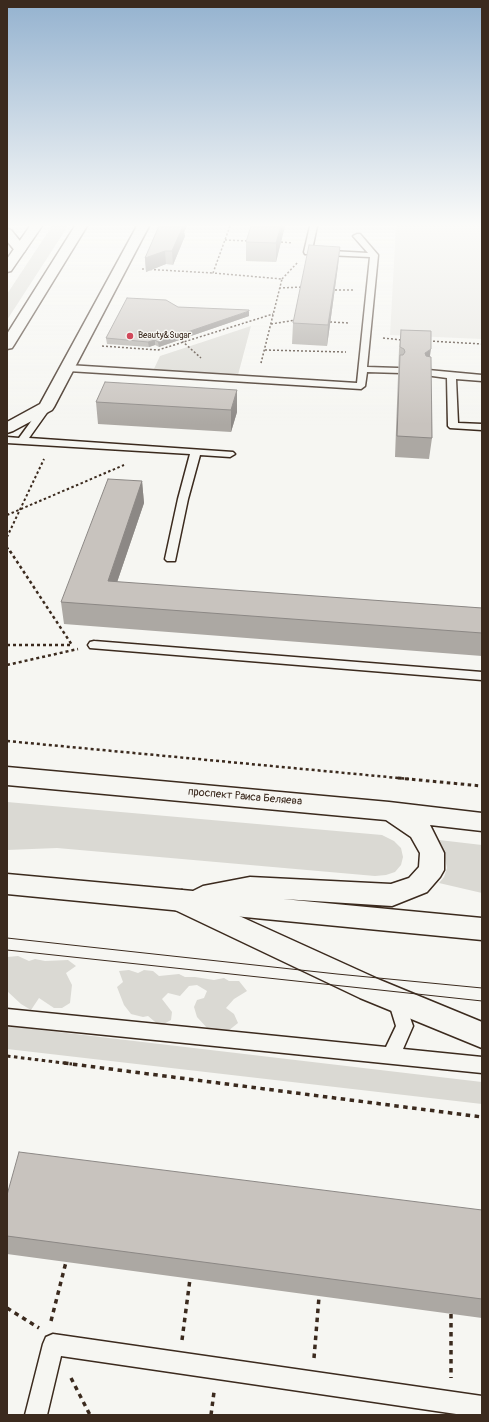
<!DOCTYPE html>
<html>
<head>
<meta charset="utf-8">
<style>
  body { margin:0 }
  #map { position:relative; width:489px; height:1422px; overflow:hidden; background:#f6f6f2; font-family:Pangolin,sans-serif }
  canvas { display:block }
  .frame { position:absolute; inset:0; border:8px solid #3b2a1e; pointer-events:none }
</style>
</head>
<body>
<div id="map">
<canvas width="489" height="1422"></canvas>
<div class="frame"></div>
</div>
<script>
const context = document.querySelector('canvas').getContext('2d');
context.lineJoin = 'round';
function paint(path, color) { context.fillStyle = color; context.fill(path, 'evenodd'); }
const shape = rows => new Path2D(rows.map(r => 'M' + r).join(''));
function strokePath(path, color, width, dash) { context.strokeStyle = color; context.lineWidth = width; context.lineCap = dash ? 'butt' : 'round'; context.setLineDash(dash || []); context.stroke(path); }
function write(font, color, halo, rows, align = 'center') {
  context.font = font + ' Pangolin,sans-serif'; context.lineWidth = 3; context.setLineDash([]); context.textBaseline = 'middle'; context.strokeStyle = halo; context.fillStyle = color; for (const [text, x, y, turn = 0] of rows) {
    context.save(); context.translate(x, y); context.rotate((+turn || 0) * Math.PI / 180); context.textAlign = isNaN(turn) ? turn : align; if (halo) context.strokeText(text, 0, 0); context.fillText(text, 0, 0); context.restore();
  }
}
paint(shape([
  [396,226,482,226,482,339,390,335]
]), '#e8e7e2');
paint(shape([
  [52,226,68,226,7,320,7,294],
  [251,326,238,375,153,371,160,356],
  [7,802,382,835,394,841,401,848,403,857,401,865,395,872,386,875,375,876,57,848,7,850],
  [439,840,482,845,482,893,439,883,444,877,447,868,443,848],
  [18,956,29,961,35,959,45,961,68,960,76,966,66,973,72,985,70,1003,62,1008,54,1008,39,998,31,1010,21,1004,7,991,7,957],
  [129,970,138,973,144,970,153,971,159,976,179,974,185,977,195,977,214,980,224,978,229,981,239,981,247,991,234,999,226,1008,234,1014,238,1023,228,1031,208,1029,197,1017,194,1007,197,1000,204,998,207,991,197,985,189,986,180,996,168,993,162,999,172,1012,171,1020,160,1026,148,1016,143,1017,131,1014,124,1005,117,987,123,982,119,971],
  [7,1026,482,1082,482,1104,7,1049]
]), '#dad9d3');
const lane = shape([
  [310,226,317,226,312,250,368,253,353,236,357,234,360,234,378,255,367,367,398,368,401,369,402,371,401,373,367,372,365,386,361,389,68,371,64,368,68,365,357,383,370,257,305,254,304,252,310,226],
  [428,370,482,375,482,381,456,379,458,423,482,424,482,430,450,428,448,426,447,378,425,375,424,373,428,370],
  [46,404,51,407,29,438,233,452,235,454,230,457,200,455,188,499,175,561,167,561,165,559,178,499,190,454,7,443,7,437,19,438,43,405,46,404],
  [94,641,482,672,482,680,90,648,88,645,90,642,94,641],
  [396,993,402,995,413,1026,403,1049,482,1057,482,1073,7,1025,7,1009,386,1047,396,1026,388,1000,390,995,396,993],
  [53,1334,482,1396,482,1415,463,1415,61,1356,47,1415,25,1415,43,1344,46,1337,53,1334]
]);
const street = shape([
  [137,226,149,226,54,407,52,410,13,431,7,433,7,422,40,404,137,226],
  [7,229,11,230,24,246,26,249,24,252,16,252,7,241,7,229],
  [182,890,380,980,482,1022,482,1048,360,998,173,909,169,901,173,893,182,890]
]);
const secondary = shape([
  [7,767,389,802,482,813,482,831,430,825,444,853,444,870,440,877,427,892,392,906,283,899,482,918,482,940,7,894,7,874,193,891,203,886,250,877,391,884,409,878,419,867,420,853,411,837,386,820,7,785,7,767]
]);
const primary = shape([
  [30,226,42,226,11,271,7,272,7,259,30,226],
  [75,226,87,226,14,345,12,348,7,349,7,334,75,226]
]);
strokePath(lane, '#3b2a1e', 3);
strokePath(street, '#3b2a1e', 3);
strokePath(secondary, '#3b2a1e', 3);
strokePath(primary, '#3b2a1e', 3);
strokePath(shape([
  [230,226,213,273,282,279,261,363],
  [225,240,250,241],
  [281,242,293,243],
  [142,269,213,273],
  [282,279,298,262],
  [279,288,303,287],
  [335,290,353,290],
  [330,322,350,323],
  [271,324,296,320],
  [383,338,402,340],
  [182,341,201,358],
  [429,341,482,344],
  [102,346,158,350,273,314],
  [265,350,346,352]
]), '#3b2a1e', 1.5, [2, 2]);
strokePath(shape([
  [7,515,124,465],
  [7,537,44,459],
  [7,547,10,552]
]), '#3b2a1e', 2, [2.5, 2.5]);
strokePath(shape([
  [10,551,72,645],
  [7,645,72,645],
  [7,665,78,649],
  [7,741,409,779]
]), '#3b2a1e', 2.5, [3, 3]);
strokePath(shape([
  [398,778,482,786],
  [7,1056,72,1064]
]), '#3b2a1e', 3, [3.5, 3.5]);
strokePath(shape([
  [64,1063,482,1117],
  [7,1308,39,1328],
  [451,1314,451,1378],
  [51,1321,66,1262],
  [182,1340,190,1279],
  [314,1358,319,1297],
  [71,1378,90,1415],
  [211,1415,214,1392]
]), '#3b2a1e', 3.5, [4.5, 4.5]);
paint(lane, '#f6f6f2');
paint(street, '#f6f6f2');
paint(secondary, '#f6f6f2');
paint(primary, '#f6f6f2');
strokePath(shape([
  [7,938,337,974,482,988],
  [7,950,482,1001]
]), '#3b2a1e', 1);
paint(shape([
  [159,226,187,226,184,232,185,236,173,265,166,264,146,272,145,258],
  [285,226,276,262,246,261,246,242],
  [340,247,338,266,327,346,292,344,293,323],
  [178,307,249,316,159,347,155,345,149,347,107,344,106,338],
  [401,330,430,357,432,438,429,459,395,457,399,349],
  [237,390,237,412,231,432,98,424,96,402],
  [142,481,144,503,117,582,482,608,482,656,64,624,61,602],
  [7,1195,482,1210,482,1318,7,1254]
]), '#aca8a3');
paint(shape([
  [183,226,187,226,184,232,185,236,173,265,172,251],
  [281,226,285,226,276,262,276,243],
  [340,247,338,266,327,346,328,325],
  [165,251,166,264,146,272,145,258],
  [249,311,249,316,159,347,158,342],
  [155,340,155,345,149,347,148,342],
  [431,349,428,369,425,353],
  [237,390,237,412,231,432,231,410],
  [142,481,144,503,110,603,108,581]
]), '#8c8885');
const building = shape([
  [159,226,183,226,172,251,165,251,145,258,159,226],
  [251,226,281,226,276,243,246,242,251,226],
  [309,245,340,247,328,325,293,323,309,245],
  [127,298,166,300,178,307,249,310,249,311,158,342,155,340,148,342,106,338,127,298],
  [401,330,431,331,431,349,425,353,426,356,431,357,432,438,397,436,400,355,403,355,405,352,404,349,400,347,401,330],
  [105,382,237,390,231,410,96,402,105,382],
  [108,479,142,481,108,581,482,608,482,633,61,602,108,479],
  [19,1152,482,1210,482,1299,7,1236,7,1195,19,1152]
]);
paint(building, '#c8c3be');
strokePath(building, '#8c8885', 1);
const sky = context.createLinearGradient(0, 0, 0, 425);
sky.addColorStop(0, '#94b2cf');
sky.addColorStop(0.53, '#fbfbf9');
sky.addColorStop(1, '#fbfbf900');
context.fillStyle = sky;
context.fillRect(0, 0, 489, 425);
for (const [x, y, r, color] of [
  [130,336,4,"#d1495b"]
]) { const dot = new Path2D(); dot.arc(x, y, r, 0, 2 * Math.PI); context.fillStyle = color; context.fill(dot); strokePath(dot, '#f6f6f2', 1.5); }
write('9px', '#3b2a1e', '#f6f6f2', [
  ["Beauty&Sugar",138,336]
], 'left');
write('11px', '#3b2a1e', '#f6f6f2', [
  ["проспект Раиса Беляева",245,797,5]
]);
</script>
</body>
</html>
